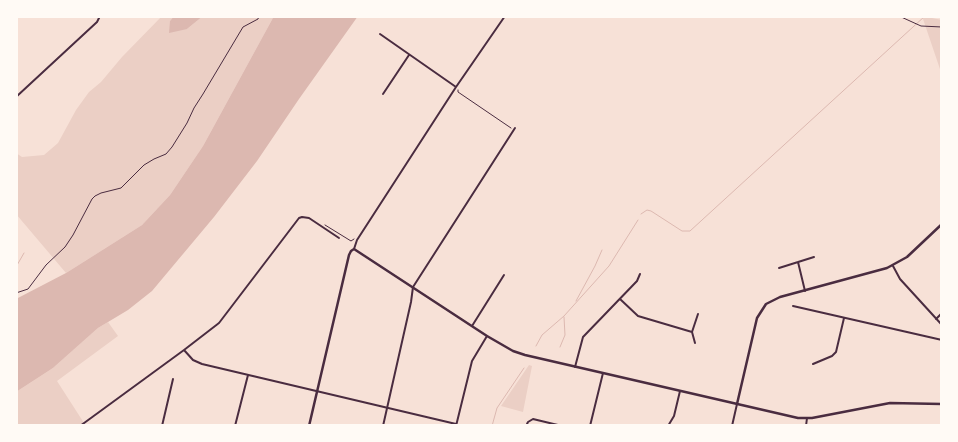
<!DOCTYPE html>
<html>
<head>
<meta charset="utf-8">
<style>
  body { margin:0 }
  #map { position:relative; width:958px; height:442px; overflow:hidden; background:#f7e1d7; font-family:"Roboto Condensed",sans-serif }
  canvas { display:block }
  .frame { position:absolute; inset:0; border:18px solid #fffaf5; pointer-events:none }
</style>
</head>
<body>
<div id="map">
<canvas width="958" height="442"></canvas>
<div class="frame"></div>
</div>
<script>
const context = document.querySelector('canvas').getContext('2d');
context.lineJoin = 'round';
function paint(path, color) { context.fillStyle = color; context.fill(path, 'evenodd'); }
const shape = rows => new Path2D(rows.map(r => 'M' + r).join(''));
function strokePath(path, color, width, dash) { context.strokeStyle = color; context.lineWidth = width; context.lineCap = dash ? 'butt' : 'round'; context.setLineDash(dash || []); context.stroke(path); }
paint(shape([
  [162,16,174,16,170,21,187,29,203,16,274,16,203,146,170,195,142,225,66,273,16,214,16,153,22,157,44,155,58,143,76,110,89,92,101,82,122,57],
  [922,16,942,20,942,75],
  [108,322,118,336,57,381,84,423,80,426,16,426,16,392,53,368,98,328],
  [529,365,532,366,523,412,501,406]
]), '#ebcfc5');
paint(shape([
  [174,16,203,16,187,29,169,33,170,21],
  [274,16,358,16,299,99,257,161,214,217,152,291,128,310,98,328,53,368,16,392,16,299,66,273,142,225,170,195,203,146]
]), '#dcb8b0');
strokePath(shape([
  [641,214,647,210,651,211,682,231,690,231,925,16],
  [16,267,24,253],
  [576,301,595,266,602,250],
  [536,346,542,335,564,316,609,266,638,220],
  [560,347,565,335,564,317],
  [492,426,497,408,524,368]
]), '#dcb8b0', 1);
strokePath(shape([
  [899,16,921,26,942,27],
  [458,90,458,92,511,128],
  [325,225,351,241,354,239],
  [16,293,28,289,46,265,65,247,73,235,92,199,95,196,101,193,121,188,144,165,154,159,166,154,172,147,187,123,194,108,203,94,243,27,258,19,259,16]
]), '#4a2c40', 1);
strokePath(shape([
  [380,34,456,87],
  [383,94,409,55],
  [16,97,97,22,100,16],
  [354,249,357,240,456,87,505,16],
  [798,262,805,291],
  [893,266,900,279,942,325],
  [779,268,814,257],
  [620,299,638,316,692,332,695,343],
  [793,306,942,340],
  [936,319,942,313],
  [472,326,504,275],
  [692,332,698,314],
  [184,350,193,360,202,364,456,424],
  [813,364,832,356,836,352,844,318],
  [575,367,583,337,637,281,640,274],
  [80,426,184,350,219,323,299,218,302,217,309,218,339,238],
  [162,426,173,379],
  [235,426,248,375],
  [383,426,411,302,413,287,515,128],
  [456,426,472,361,487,336],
  [526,426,528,422,533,419,562,426],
  [590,426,603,373],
  [668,426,674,416,680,391],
  [732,426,737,404],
  [806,426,807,418]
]), '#4a2c40', 2);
strokePath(shape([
  [737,404,757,318,766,304,780,297,887,268,907,257,942,224],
  [309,426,349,255,351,251,354,249,487,336,513,351,525,355,798,418,812,418,890,403,942,404]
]), '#4a2c40', 2.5);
</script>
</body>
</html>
